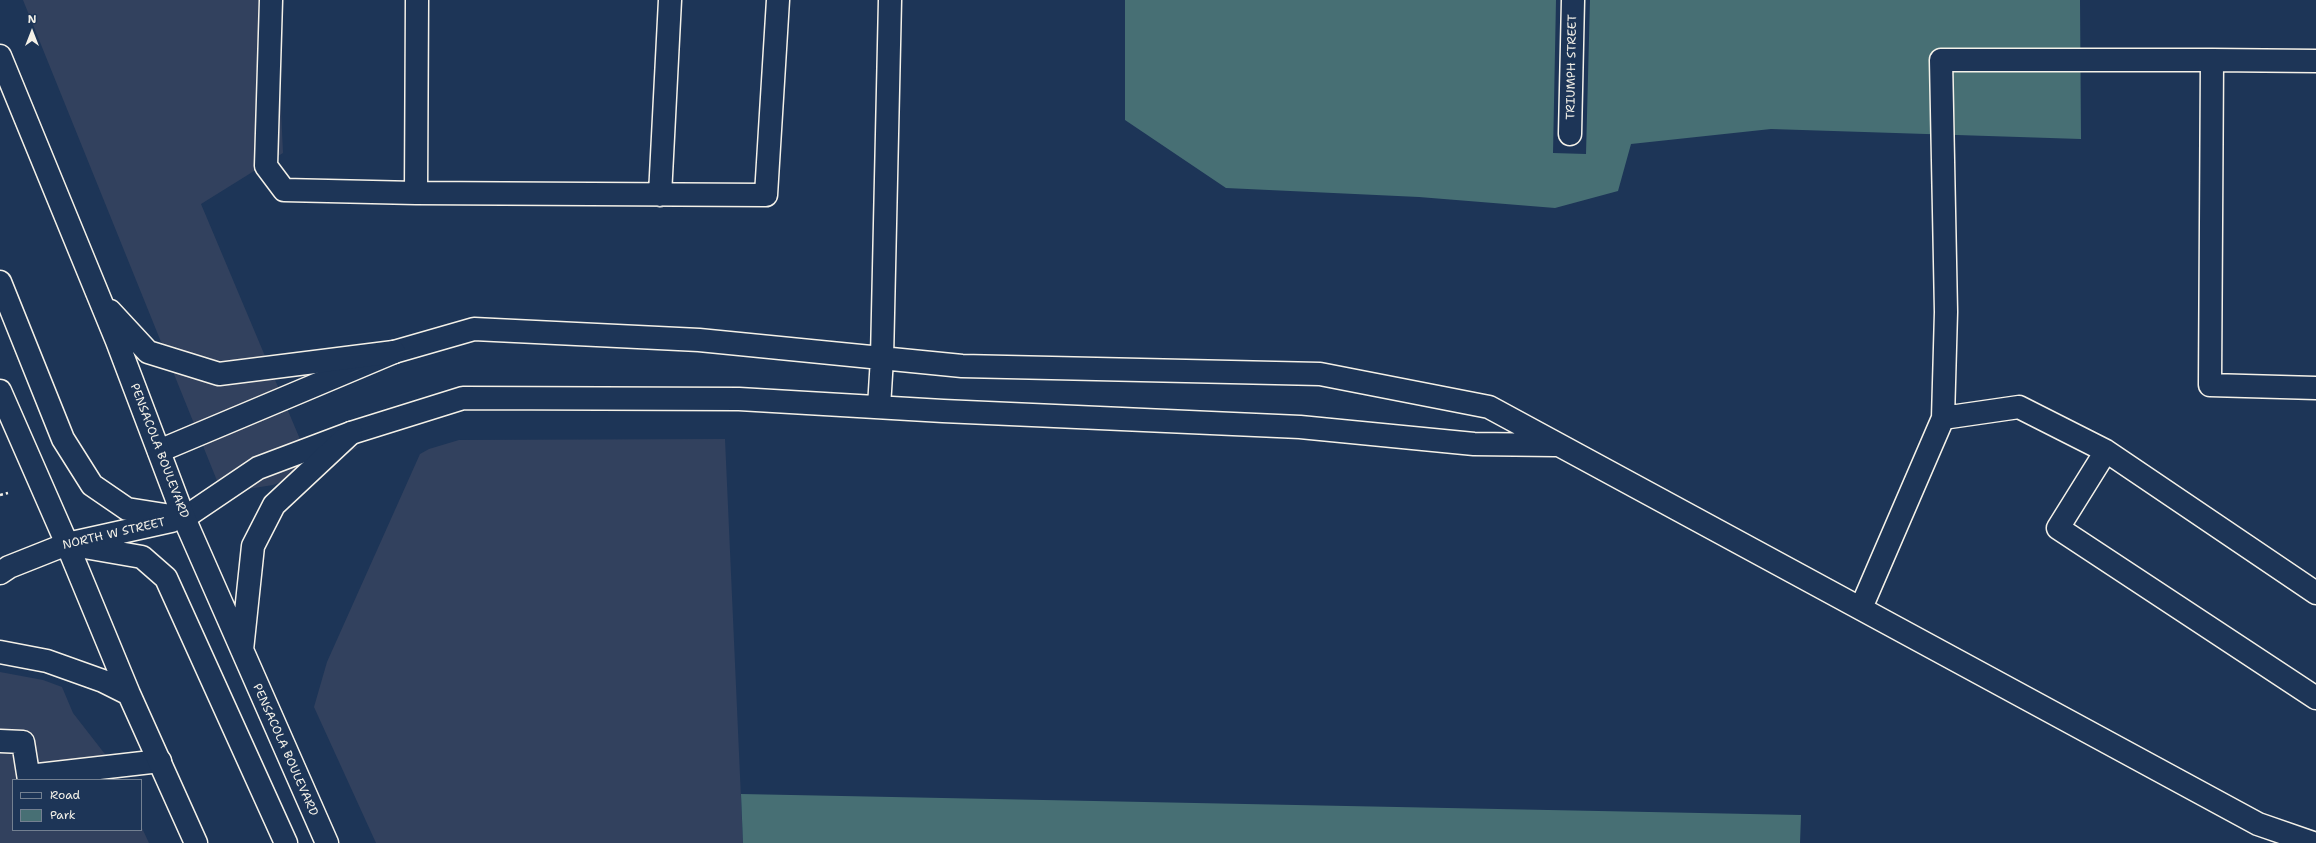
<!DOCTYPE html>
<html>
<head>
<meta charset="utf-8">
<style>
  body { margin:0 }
  #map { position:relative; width:2316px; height:843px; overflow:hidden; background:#1d3557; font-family:"Shantell Sans",sans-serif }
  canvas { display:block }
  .legend { position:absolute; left:12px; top:779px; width:130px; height:52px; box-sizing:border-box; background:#1d3557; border:1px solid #738091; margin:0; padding:5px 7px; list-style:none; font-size:12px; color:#f4f1e8 }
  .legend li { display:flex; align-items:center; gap:8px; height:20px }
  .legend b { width:20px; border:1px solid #738091 }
  .north { position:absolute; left:12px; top:12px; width:40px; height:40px; -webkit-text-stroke:3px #1d3557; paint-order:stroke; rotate:0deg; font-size:11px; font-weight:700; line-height:16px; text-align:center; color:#f4f1e8 }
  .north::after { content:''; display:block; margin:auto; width:14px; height:18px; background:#f4f1e8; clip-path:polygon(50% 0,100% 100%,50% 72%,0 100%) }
</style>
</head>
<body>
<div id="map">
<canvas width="2316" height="843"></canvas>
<ul class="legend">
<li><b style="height:5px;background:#1d3557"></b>Road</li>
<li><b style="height:11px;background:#476f74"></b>Park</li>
</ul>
<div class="north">N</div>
</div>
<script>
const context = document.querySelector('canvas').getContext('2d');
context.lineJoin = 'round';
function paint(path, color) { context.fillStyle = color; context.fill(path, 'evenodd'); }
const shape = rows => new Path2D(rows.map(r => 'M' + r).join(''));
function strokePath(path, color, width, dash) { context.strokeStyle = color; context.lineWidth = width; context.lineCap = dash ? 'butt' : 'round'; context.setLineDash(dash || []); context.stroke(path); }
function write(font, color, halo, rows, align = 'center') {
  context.font = font + ' "Shantell Sans",sans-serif'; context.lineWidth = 4; context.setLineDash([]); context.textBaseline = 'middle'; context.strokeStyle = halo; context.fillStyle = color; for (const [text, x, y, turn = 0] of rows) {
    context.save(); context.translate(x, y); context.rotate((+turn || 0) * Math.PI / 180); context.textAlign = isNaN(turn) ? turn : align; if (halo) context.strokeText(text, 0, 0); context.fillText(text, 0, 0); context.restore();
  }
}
paint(shape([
  [23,0,276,0,283,153,201,204,310,463,362,445,334,461,273,485,222,493],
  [725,439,743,843,376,843,314,707,327,662,420,454,429,449,459,440],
  [0,672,43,680,62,687,73,713,115,767,120,780,13,780,13,830,141,830,141,826,149,843,0,843]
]), '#32415e');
paint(shape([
  [1125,0,1556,0,1553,153,1586,154,1590,0,2080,0,2081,139,1771,129,1631,144,1618,191,1555,208,1419,197,1226,188,1125,120],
  [741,794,1801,815,1800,843,743,843]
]), '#476f74');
const minor = shape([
  [271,0,266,166,284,190,416,193],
  [417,0,416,193,766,195,778,0],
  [2212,60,2316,61],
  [1570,134,1573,0],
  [660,195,670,0],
  [879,407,882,358,890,0],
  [1943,418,2019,407,2106,451,2316,593],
  [159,451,394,352,474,329,699,340,962,366,1320,374,1489,407,2258,824,2313,843],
  [2106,451,2058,528,2316,698],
  [184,518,258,468,351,433,463,398,739,399,943,411,1300,427,1474,444,1555,445],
  [1861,608,1943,418,1946,312,1941,60,2212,60,2210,385,2316,388],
  [0,741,23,742,29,780],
  [29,776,160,761]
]);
const major = shape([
  [0,56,117,341,184,518,327,843],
  [0,282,63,439,92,485,127,509,184,518],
  [110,311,148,352,219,374,394,352],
  [0,391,67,544,129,694,196,843],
  [67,544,142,557,166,578,286,843],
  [0,573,9,567,67,544,171,521],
  [242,650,253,546,274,505,351,433],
  [0,652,47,661,103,681,129,694]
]);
strokePath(minor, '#f4f1e8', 25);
strokePath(major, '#f4f1e8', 25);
strokePath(shape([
  [0,495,8,493]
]), '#f4f1e8', 2.5, [3, 3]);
strokePath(minor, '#1d3557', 22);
strokePath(major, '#1d3557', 22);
write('12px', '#f4f1e8', '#1d3557', [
  ["TRIUMPH STREET",1572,67,-89],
  ["PENSACOLA BOULEVARD",159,451,69],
  ["NORTH W STREET",114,534,-13],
  ["PENSACOLA BOULEVARD",285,750,66]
]);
</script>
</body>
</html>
